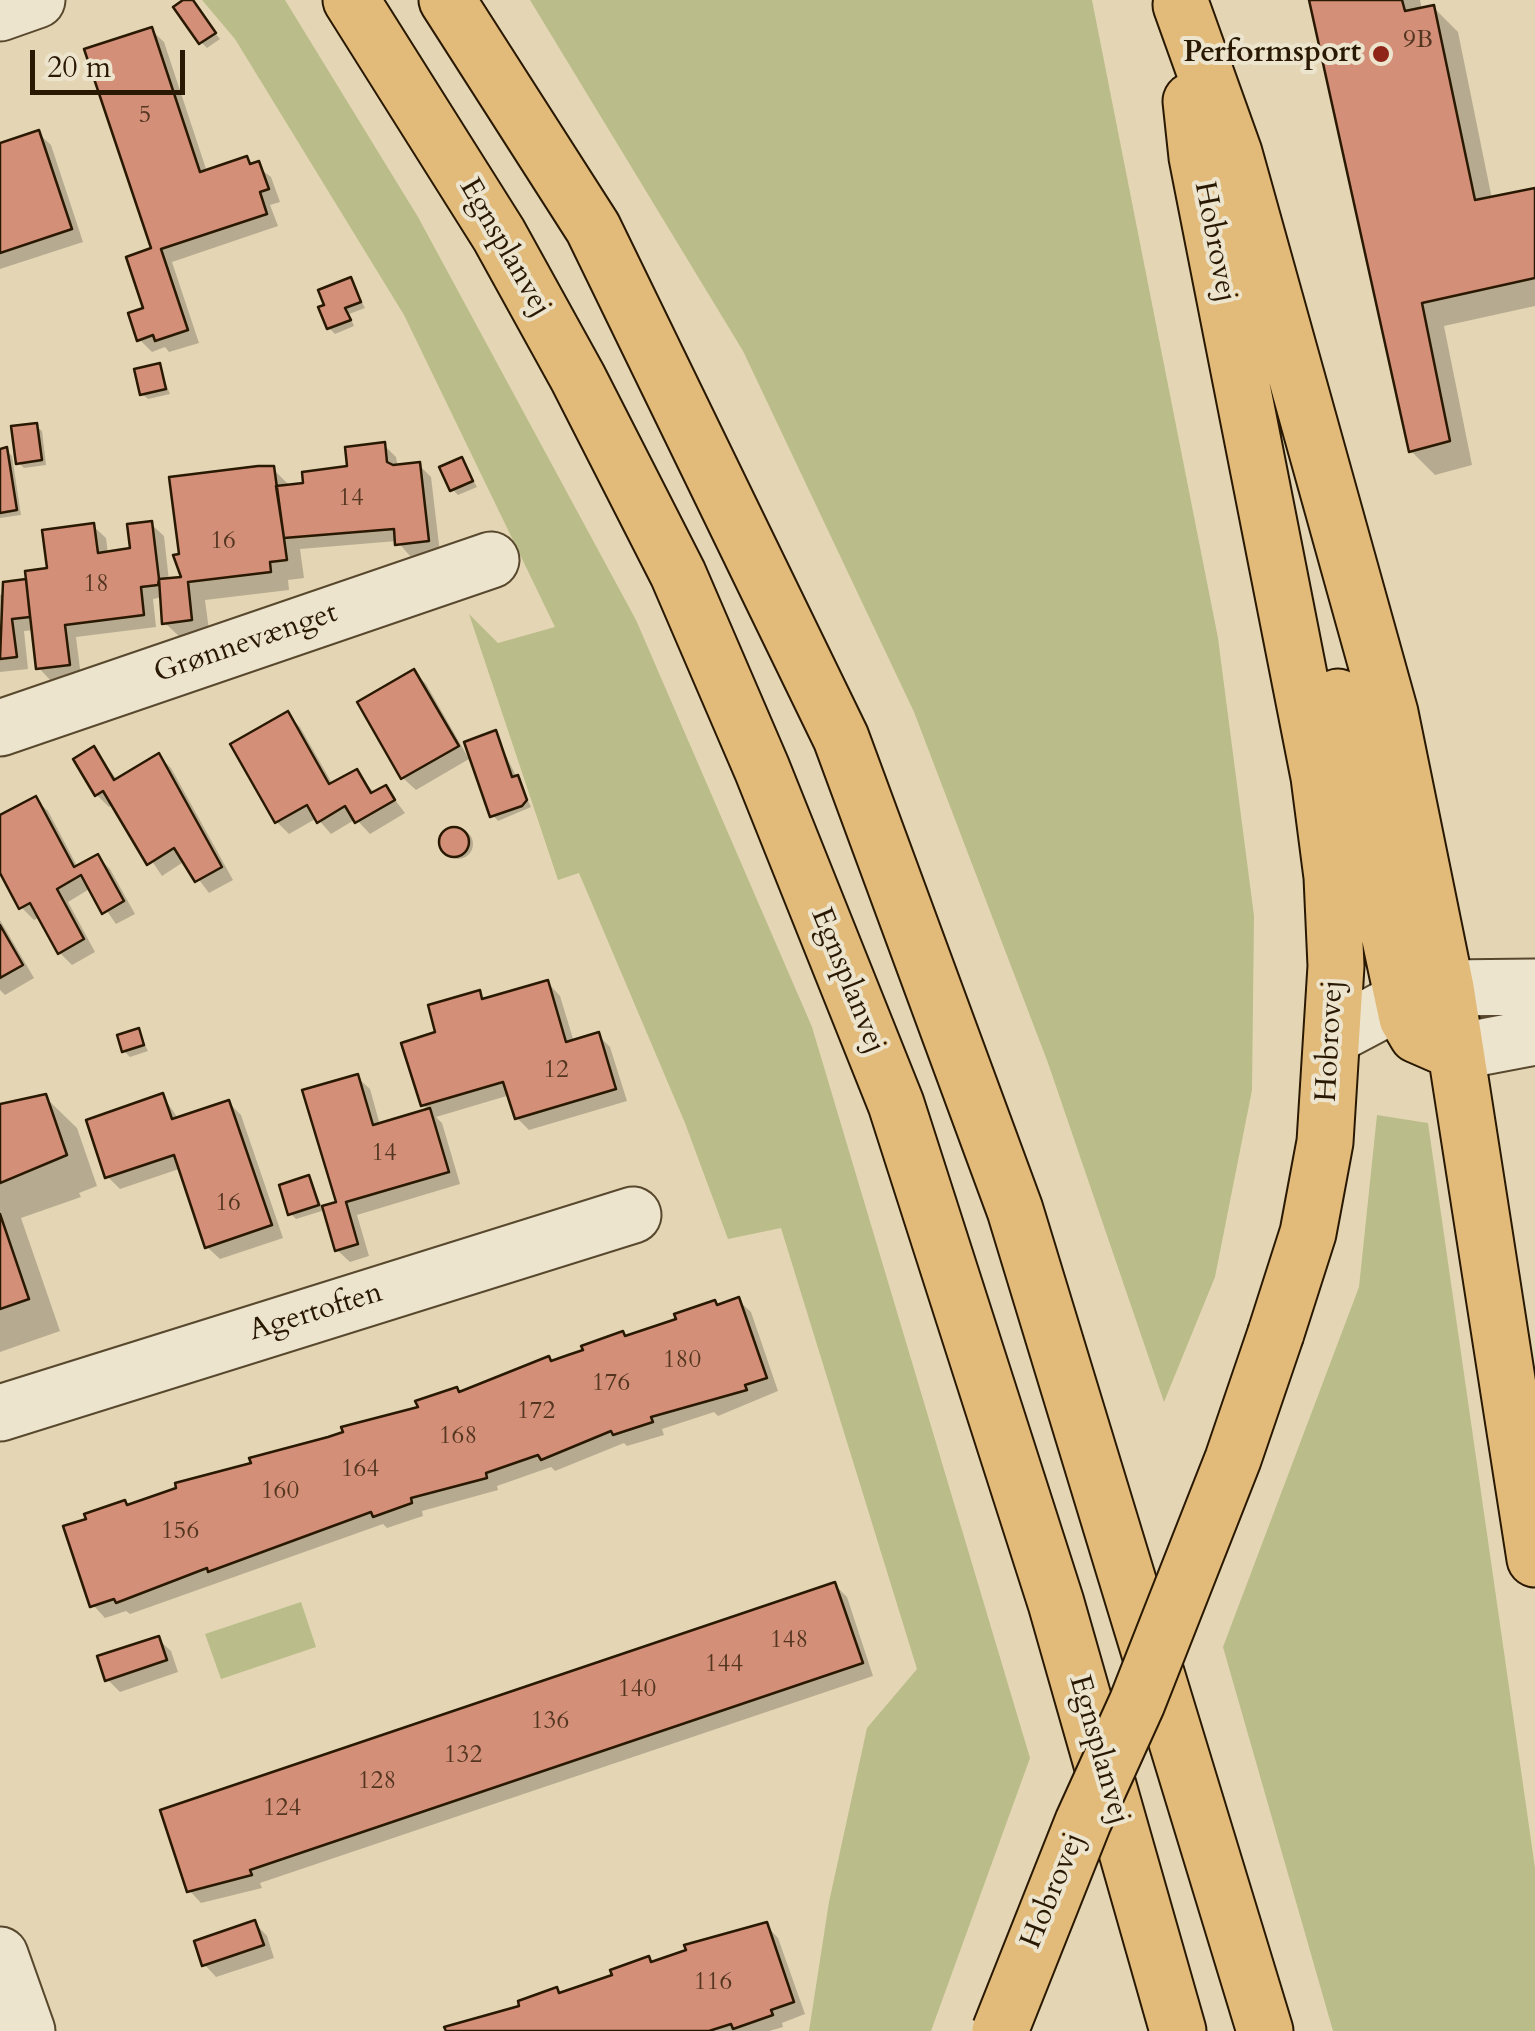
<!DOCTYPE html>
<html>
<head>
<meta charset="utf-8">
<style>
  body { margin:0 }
  #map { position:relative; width:1535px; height:2031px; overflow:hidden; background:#e4d6b4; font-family:Cardo,serif }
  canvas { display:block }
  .scale { position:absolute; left:30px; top:50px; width:155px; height:45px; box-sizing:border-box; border:5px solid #2a1902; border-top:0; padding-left:12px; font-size:30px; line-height:35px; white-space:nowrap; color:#2a1902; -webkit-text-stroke:8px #ede4ce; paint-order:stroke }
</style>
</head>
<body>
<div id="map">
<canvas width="1535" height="2031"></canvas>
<div class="scale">20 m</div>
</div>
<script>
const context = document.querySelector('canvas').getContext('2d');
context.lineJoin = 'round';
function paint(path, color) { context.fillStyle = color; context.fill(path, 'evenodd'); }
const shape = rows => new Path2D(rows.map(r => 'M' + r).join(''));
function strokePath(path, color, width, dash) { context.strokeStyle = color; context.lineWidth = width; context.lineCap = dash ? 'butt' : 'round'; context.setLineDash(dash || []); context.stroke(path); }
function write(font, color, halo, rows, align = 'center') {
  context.font = font + ' Cardo,serif'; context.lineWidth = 8; context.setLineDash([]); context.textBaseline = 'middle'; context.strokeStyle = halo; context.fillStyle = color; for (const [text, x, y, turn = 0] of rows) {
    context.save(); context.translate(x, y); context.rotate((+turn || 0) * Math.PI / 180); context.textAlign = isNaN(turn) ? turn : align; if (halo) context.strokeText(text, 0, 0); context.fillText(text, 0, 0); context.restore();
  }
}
paint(shape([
  [202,0,285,0,418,217,636,620,812,1027,1030,1758,931,2031,809,2031,829,1902,867,1728,917,1669,781,1228,728,1239,685,1123,579,873,558,880,469,614,498,643,555,627,404,315,235,39],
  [530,0,1092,0,1218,638,1254,916,1252,1090,1215,1277,1164,1402,1048,1063,914,712,743,351],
  [1377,1115,1428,1123,1535,1868,1535,2031,1333,2031,1223,1647,1359,1287],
  [301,1602,316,1647,221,1679,205,1634]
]), '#babc89');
paint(shape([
  [187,0,220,39,207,48,201,42],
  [1311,0,1420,0,1422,10,1434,8,1458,32,1492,199,1535,190,1535,306,1444,326,1472,465,1435,475,1411,451],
  [151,30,164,42,207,172,247,159,271,177,280,202,270,205,278,226,172,262,199,343,169,352,165,347,152,352,139,339,154,250],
  [38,133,51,145,83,242,0,269,0,146],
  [350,280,365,308,349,314,354,326,335,334,329,328],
  [159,366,170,394,148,399,142,394],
  [36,426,42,431,46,465,24,468,18,462],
  [384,445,396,457,398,467,419,465,431,477,440,553,410,556,397,541,300,549,304,578,288,580,289,590,205,600,210,638,184,641,165,623,163,597,153,599,156,627,76,637,81,677,51,681,39,668,34,630,24,631,28,669,0,672,0,595,50,570,93,526,106,538,108,554,133,551,151,524,164,536,169,581,185,579,273,469,291,487,349,469],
  [6,450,12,456,21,515,0,518,0,451],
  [462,460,477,487,458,495,452,489],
  [414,672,426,684,469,759,416,790,403,778,360,703],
  [287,714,300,727,333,785,357,772,375,794,386,788,405,813,370,834,356,819,331,834,317,818,289,834,277,822],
  [495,733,531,807,498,821,493,815],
  [94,749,118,781,159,756,171,768,233,880,209,893,185,861,162,876,114,804,109,807,97,795],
  [35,799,48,811,78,868,98,857,110,869,135,914,116,924,91,888,68,902,95,952,72,965,60,953,40,917,34,920,21,907,0,868,0,818],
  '443 844a15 15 0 1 1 30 0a15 15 0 1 1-30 0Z',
  [0,920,34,978,5,995,0,990],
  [548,983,560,996,574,1042,598,1035,610,1047,627,1101,529,1130,517,1118,510,1095,436,1117,442,1123,460,1184,357,1215,369,1256,350,1262,337,1250,325,1210,296,1219,290,1213,309,1178,323,1209,339,1203,357,1077,370,1089,380,1125,429,1111,423,1105,438,1034,479,993,487,1000],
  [138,1031,148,1051,130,1057,124,1051],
  [163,1096,179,1120,229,1103,241,1115,283,1238,220,1259,207,1247,179,1169,120,1189,108,1177],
  [45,1097,77,1128,97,1186,79,1193,81,1197,21,1218,60,1331,0,1352,0,1107],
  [738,1300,751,1312,778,1391,718,1416,714,1412,662,1429,664,1435,627,1446,624,1443,555,1471,551,1467,497,1486,498,1490,422,1511,423,1516,387,1528,383,1524,130,1614,126,1611,105,1618,93,1605,125,1502,129,1507,217,1472,221,1475,346,1433,344,1428,382,1415,386,1419,421,1408,419,1403,512,1377],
  [835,1585,847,1597,873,1676,260,1883,262,1888,201,1903,189,1890],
  [158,1639,171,1651,178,1672,120,1692,108,1680],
  [255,1923,267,1936,274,1958,216,1977,204,1964],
  [766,1925,778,1938,805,2014,782,2023,783,2027,769,2031,445,2031,615,1977,648,1959,653,1964,723,1934,727,1939]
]), '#0003');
const building = shape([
  [183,0,193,0,216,33,199,44,173,7,183,0],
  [1309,0,1402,0,1405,11,1434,5,1475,200,1535,188,1535,278,1422,303,1450,441,1409,452,1309,0],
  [152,27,200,172,247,156,250,164,259,161,269,189,260,192,267,214,161,249,188,330,155,341,153,335,137,341,128,313,143,308,126,257,151,248,84,49,152,27],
  [39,130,72,229,0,253,0,143,39,130],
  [351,277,361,302,345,308,351,320,327,329,318,307,324,305,318,290,351,277],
  [160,363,166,389,140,395,134,369,160,363],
  [37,423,42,460,16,464,11,426,37,423],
  [385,442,387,462,393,465,420,462,429,541,395,545,394,529,284,538,276,486,303,483,302,472,347,466,345,447,385,442],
  [7,447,17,510,0,513,0,449,7,447],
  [462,457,473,481,450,491,439,467,462,457],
  [258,466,274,466,287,560,270,562,271,572,188,582,192,620,162,624,159,579,181,577,173,555,179,554,169,477,258,466],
  [152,521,159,579,158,585,141,587,144,615,65,625,70,665,36,669,25,571,47,568,42,530,94,523,98,553,130,548,127,524,152,521],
  [26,579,30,617,12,619,17,657,0,659,3,582,26,579],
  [414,669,459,746,401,779,357,702,414,669],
  [288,711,329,784,357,769,371,793,386,785,395,800,355,823,345,806,317,823,307,805,275,823,230,744,288,711],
  [496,730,512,777,518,775,527,800,522,806,490,817,464,742,496,730],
  [94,746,114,780,159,753,222,867,195,882,174,848,147,865,103,791,95,796,73,759,94,746],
  [36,796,74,867,98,854,124,901,102,914,81,875,57,889,84,939,58,954,30,903,19,909,0,873,0,815,36,796],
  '439 842a15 15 0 1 1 30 0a15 15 0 1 1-30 0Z',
  [0,925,23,965,0,978,0,925],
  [548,980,566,1042,599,1032,616,1089,515,1119,503,1082,421,1106,401,1043,435,1032,428,1005,480,990,482,999,548,980],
  [139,1028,144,1045,122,1052,117,1035,139,1028],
  [358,1074,373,1125,430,1108,449,1172,346,1202,358,1244,335,1251,322,1206,336,1202,302,1090,358,1074],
  [163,1093,172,1119,229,1100,272,1225,205,1248,174,1155,105,1178,86,1120,163,1093],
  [46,1094,67,1155,0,1183,0,1104,46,1094],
  [309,1175,319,1205,288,1215,279,1185,309,1175],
  [0,1214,29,1299,0,1309,0,1214],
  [739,1297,767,1378,745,1385,747,1390,651,1417,653,1422,613,1435,611,1431,541,1460,538,1455,486,1473,487,1478,411,1498,412,1503,373,1517,371,1512,208,1572,207,1568,116,1603,114,1599,90,1607,63,1526,86,1519,84,1514,125,1500,127,1505,176,1488,175,1483,251,1463,249,1458,328,1437,343,1432,341,1427,418,1407,415,1401,457,1387,459,1392,549,1356,551,1361,568,1355,583,1350,581,1346,623,1331,625,1336,676,1319,674,1314,715,1300,717,1305,739,1297],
  [835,1582,863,1663,250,1870,252,1875,187,1892,160,1810,835,1582],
  [159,1636,167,1660,105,1681,97,1656,159,1636],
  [255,1920,264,1945,202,1966,194,1941,255,1920],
  [767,1922,794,2002,771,2010,773,2015,733,2029,731,2024,709,2031,446,2031,444,2027,519,2006,518,2001,557,1987,559,1993,612,1975,610,1970,649,1956,651,1962,686,1950,684,1945,767,1922]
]);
paint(building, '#d38f78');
strokePath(building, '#2a1902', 2.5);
const minor = shape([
  [0,13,37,0],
  [0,728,491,560],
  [1334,1036,1404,999,1446,988,1535,987],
  [1456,1052,1535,1037],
  [0,1413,633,1215],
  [0,1955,27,2031]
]);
const major = shape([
  [351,0,499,235,578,378,678,574,762,769,896,1104,1056,1603,1178,2031],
  [447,0,593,228,841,738,1015,1210,1265,2031],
  [1181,5,1234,153,1390,713,1446,988,1535,1559],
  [1191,101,1197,157,1319,777,1332,877,1336,966,1325,1142,1308,1233,1276,1333],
  [1338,697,1407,1018,1417,1035,1456,1052]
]);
strokePath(minor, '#58482e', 59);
strokePath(major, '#2a1902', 59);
strokePath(minor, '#ede4ce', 55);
strokePath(major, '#e2bb7a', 55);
const majorBridge = shape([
  [1000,2031,1083,1822,1137,1703,1233,1459,1276,1333]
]);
strokePath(majorBridge, '#2a1902', 59, []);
strokePath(majorBridge, '#e2bb7a', 55);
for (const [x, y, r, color] of [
  [1381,54,10,"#8f2418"]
]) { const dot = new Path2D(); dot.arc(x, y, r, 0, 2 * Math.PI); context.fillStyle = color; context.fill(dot); strokePath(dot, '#ede4ce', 4); }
write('25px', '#543620', null, [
  ["9B",1418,41],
  ["5",145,116],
  ["14",351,499],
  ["16",223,542],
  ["18",96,585],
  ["12",556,1071],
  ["14",384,1154],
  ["16",228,1204],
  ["180",682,1361],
  ["176",611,1384],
  ["172",536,1412],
  ["168",458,1437],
  ["164",360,1470],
  ["160",280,1492],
  ["156",180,1532],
  ["148",789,1641],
  ["144",724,1665],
  ["140",637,1690],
  ["136",550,1722],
  ["132",463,1756],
  ["128",377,1782],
  ["124",282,1809],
  ["116",713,1983]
]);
write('bold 30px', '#2a1902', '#ede4ce', [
  ["Performsport",1361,54]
], 'right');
write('30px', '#2a1902', '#ede4ce', [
  ["Hobrovej",1214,242,79],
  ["Egnsplanvej",504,248,60],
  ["Grønnevænget",246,644,-19],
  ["Egnsplanvej",847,981,68],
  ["Hobrovej",1331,1041,-87],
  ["Agertoften",316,1313,-17],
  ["Egnsplanvej",1098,1750,74],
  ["Hobrovej",1054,1891,-68]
]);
</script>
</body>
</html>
